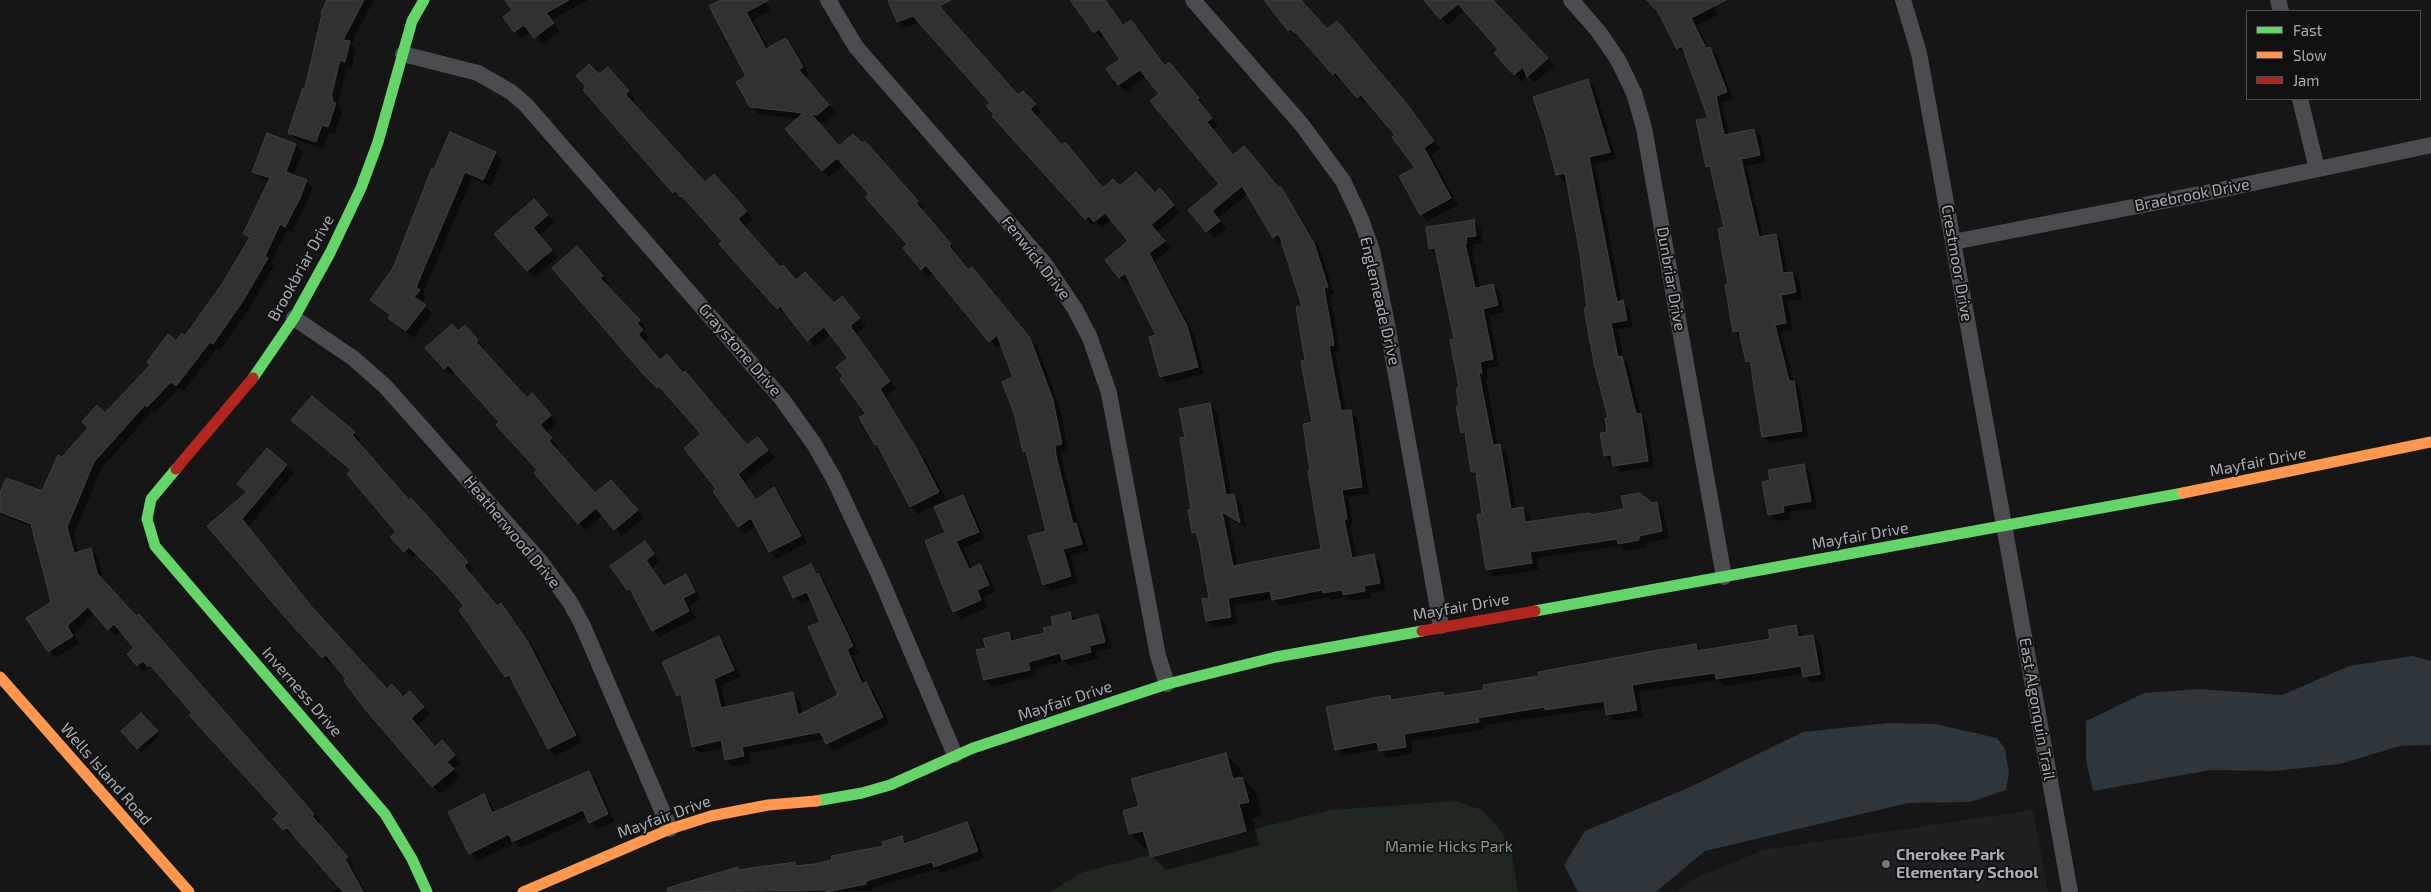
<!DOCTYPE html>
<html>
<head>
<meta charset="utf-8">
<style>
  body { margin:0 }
  #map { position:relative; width:2431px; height:892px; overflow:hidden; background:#161617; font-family:"Exo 2",sans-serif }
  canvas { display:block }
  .legend { position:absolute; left:2246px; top:10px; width:175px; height:90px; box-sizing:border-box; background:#111112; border:1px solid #4e4f54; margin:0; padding:6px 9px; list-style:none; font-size:15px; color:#a9adb6 }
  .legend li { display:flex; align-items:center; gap:10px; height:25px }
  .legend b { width:25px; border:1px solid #4e4f54 }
</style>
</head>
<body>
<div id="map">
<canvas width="2431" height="892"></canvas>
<ul class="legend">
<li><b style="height:6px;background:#63d668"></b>Fast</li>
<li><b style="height:6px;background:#ff974d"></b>Slow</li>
<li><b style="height:6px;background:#b3261e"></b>Jam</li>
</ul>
</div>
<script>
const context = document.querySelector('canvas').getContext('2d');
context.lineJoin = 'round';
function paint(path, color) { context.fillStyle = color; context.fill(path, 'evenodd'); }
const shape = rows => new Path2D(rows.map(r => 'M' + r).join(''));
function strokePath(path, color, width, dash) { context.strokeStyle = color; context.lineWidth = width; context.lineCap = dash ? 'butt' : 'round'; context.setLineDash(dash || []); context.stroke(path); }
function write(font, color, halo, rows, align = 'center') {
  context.font = font + ' "Exo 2",sans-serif'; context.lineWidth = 4; context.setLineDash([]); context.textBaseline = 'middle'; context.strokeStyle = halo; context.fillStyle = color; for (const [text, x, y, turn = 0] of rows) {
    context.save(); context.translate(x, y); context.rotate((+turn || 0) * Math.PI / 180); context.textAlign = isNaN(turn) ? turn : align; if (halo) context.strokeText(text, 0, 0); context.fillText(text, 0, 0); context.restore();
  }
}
paint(shape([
  [2033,810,2048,892,1677,892,1694,879,1763,850]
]), '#202022');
paint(shape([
  [1456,801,1482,810,1497,826,1511,848,1518,892,1050,892,1083,872,1330,810]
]), '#202721');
paint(shape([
  [2412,656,2431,661,2431,745,2400,746,2340,764,2274,771,2211,770,2093,791,2086,760,2086,721,2144,693,2199,689,2282,695,2349,666],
  [1888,723,1935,724,1997,738,2005,749,2009,773,2006,790,1970,802,1908,803,1705,851,1656,892,1578,892,1564,865,1585,831,1688,788,1803,732]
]), '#2e353b');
paint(shape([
  [329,0,374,0,351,44,356,49,352,68,347,67,338,104,342,112,335,134,329,132,323,149,297,140,289,133,306,90],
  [514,0,588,0,552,20,560,31,542,44,531,32,522,38,515,31],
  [724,0,764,0,770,10,753,20,768,49,786,39,793,47,809,75,805,78,835,112,825,122,816,121,840,147,862,144,872,149,924,209,922,210,957,252,955,254,969,271,978,276,1037,346,1060,408,1068,451,1061,453,1063,464,1079,527,1083,531,1089,551,1070,556,1078,583,1051,591,1044,584,1048,532,1029,457,1024,452,1015,378,1002,343,997,348,933,272,929,276,922,269,909,244,871,194,844,165,829,177,822,170,799,119,758,114,751,106,748,76],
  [890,0,925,0,1018,96,1030,99,1041,112,1036,117,1062,147,1072,151,1104,189,1120,188,1167,197,1180,213,1157,232,1171,248,1155,261,1194,334,1204,374,1168,383,1161,376,1158,336,1130,281,1127,284,1120,277,1130,241,1112,219,1102,228,1096,222,1093,225,1086,218,993,116,996,114,991,103,921,22,905,28,898,21],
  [1071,0,1105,0,1125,26,1131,21,1138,28,1166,66,1176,71,1205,106,1203,107,1218,126,1213,130,1234,156,1287,196,1321,251,1334,294,1330,295,1340,351,1335,352,1346,412,1350,411,1357,418,1369,494,1348,497,1353,525,1350,526,1357,558,1373,555,1380,562,1386,590,1370,593,1371,598,1351,601,1347,597,1331,600,1328,597,1280,606,1273,599,1234,605,1238,624,1214,628,1207,621,1203,600,1210,599,1200,538,1193,532,1187,438,1210,405,1217,412,1231,496,1234,495,1241,502,1246,528,1228,518,1238,566,1322,550,1311,473,1313,424,1304,307,1283,243,1281,244,1274,237,1248,194,1218,218,1226,229,1214,238,1190,211,1221,184,1147,76,1126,92,1119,85,1107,69,1121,59,1105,36,1102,39,1095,32],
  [1269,0,1300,0,1328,30,1344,29,1414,113,1440,149,1431,155,1458,205,1428,221,1421,214,1417,168,1396,135,1368,102,1365,104,1343,79,1340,81,1333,74,1304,40,1289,30],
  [1425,0,1492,0,1554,66,1534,83,1528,76,1522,82,1496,53,1500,49,1465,10,1448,25],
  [1648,0,1710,0,1718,15,1697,25,1708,48,1717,55,1733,99,1722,103,1729,136,1754,130,1761,137,1766,162,1747,166,1763,237,1775,235,1782,242,1788,274,1792,273,1799,280,1802,299,1787,301,1793,330,1781,332,1794,382,1800,389,1808,437,1770,443,1763,436,1752,366,1747,361,1742,339,1734,332,1727,286,1730,286,1726,228,1713,171,1708,166,1710,119,1686,54,1678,48,1659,12],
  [615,75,635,99,632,102,706,183,721,183,753,219,744,227,781,268,796,281,834,304,842,298,866,326,856,334,896,388,886,396,924,458,946,499,918,514,911,507,881,449,861,418,868,414,845,377,850,358,831,334,815,347,787,313,785,315,778,308,724,241,683,197,680,199,673,192,599,76],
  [1588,80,1595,87,1616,159,1595,164,1622,302,1629,309,1633,327,1618,330,1624,359,1628,364,1641,415,1647,421,1654,467,1621,472,1605,455,1610,419,1588,309,1581,254,1567,181,1564,182,1557,175],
  [267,135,296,145,303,152,293,176,306,181,313,188,292,232,287,230,271,263,274,266,250,308,220,350,217,348,184,391,179,388,155,413,152,411,101,469,74,535,78,553,91,550,98,557,104,581,136,618,146,622,320,821,317,824,354,865,351,867,365,892,331,892,341,887,294,834,291,836,275,819,281,814,157,671,150,667,144,672,138,665,136,648,122,631,116,636,95,613,73,634,79,643,56,658,49,651,53,602,34,528,0,514,0,496,43,493,63,458,176,343,186,338,225,281,250,240,244,234,270,182,260,178,254,171],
  [495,153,502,160,491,186,472,178,423,294,426,298,422,303,432,313,414,338,397,325,390,318,391,316,372,300,394,268,433,170],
  [534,200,554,222,539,236,558,257,535,277,528,270],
  [1473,222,1481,229,1483,243,1473,244,1474,250,1472,250,1480,288,1493,285,1500,292,1504,312,1489,316,1499,366,1486,369,1488,380,1486,380,1498,446,1507,453,1516,510,1523,509,1530,516,1531,523,1589,514,1591,516,1656,504,1663,511,1669,538,1645,543,1646,547,1626,551,1621,546,1537,558,1539,570,1494,577,1487,570,1484,515,1478,477,1472,472,1467,437,1462,432,1456,340,1438,256,1430,249],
  [584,255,609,283,606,286,646,328,643,331,649,337,644,341,661,361,747,447,758,438,775,458,744,482,757,500,774,489,781,496,807,543,777,559,770,551,757,526,746,533,739,526,718,489,703,435,666,393,654,383],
  [459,333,472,334,484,348,482,350,527,399,539,402,557,423,546,433,558,446,555,448,595,495,618,488,644,518,622,536,603,515,586,530,579,523,501,422,455,372,452,375,445,368],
  [300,427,354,433,361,440,358,443,409,502,418,507,474,570,470,573,498,607,501,605,508,612,535,650,582,742,556,756,549,749,515,683,506,676,460,610,466,607,417,553,412,558,405,551,398,532,353,471],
  [267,450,294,473,248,527,318,615,387,690,404,698,410,692,430,714,417,726,435,748,449,749,461,763,453,769,460,777,440,794,365,707,348,679,333,662,330,664,323,657,209,526,248,493],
  [1803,465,1810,472,1817,508,1789,512,1791,519,1776,521,1769,514,1772,481],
  [963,496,970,504,985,539,963,548,972,569,980,566,987,573,995,592,983,597,987,608,961,619,954,611,947,533],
  [645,543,660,562,652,567,666,586,685,576,692,583,701,599,689,606,696,618,660,637,653,630,635,596,628,590],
  [810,565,825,582,859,653,853,656,865,684,873,690,889,724,834,751,824,739,749,753,751,763,733,767,726,760,724,748,700,753,693,746,683,700,678,695,719,638,726,645,741,677,721,686,726,708,793,694,800,701,802,714,839,696,822,622,812,599,802,604,794,597],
  [1070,613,1077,620,1098,616,1105,623,1112,648,1096,652,1098,659,1070,666,1064,661,1035,669,1036,676,992,687,985,680,987,649,1009,634,1016,641,1046,634],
  [1795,626,1802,633,1803,638,1813,636,1820,643,1826,681,1812,683,1804,674,1724,686,1718,680,1639,692,1643,717,1614,721,1607,714,1606,708,1484,725,1485,729,1411,741,1413,754,1387,758,1379,749,1343,756,1336,749,1390,697,1394,701,1443,693,1447,697,1485,691,1696,646,1702,652,1771,640],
  [145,718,160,735,141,752,123,731],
  [1226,755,1240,769,1243,779,1256,792,1262,816,1252,818,1260,845,1166,870,1152,856,1149,847,1145,848,1130,834,1124,812,1141,807],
  [589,772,596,779,614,822,597,829,588,817,521,848,515,842,477,861,470,853,484,796,491,803,495,813],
  [967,823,974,831,984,858,942,873,938,869,872,888,873,891,673,892,701,879,737,868,740,871,794,863,798,867,814,866,885,847,901,838,908,844]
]), '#0007');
const building = shape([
  [327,0,364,0,343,40,350,41,345,62,340,60,331,97,333,98,332,102,336,103,328,127,322,125,316,142,288,133,303,88,305,88,322,14,321,13,327,0],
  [505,0,569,0,546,13,554,23,534,38,524,25,514,32,503,17,512,10,505,0],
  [721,0,769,0,746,12,766,49,786,38,803,67,799,70,829,105,817,115,811,114,839,146,853,134,862,143,865,141,918,201,916,203,951,244,949,246,968,270,972,267,1030,338,1053,400,1062,444,1055,446,1056,456,1073,524,1076,523,1082,544,1063,549,1071,576,1043,585,1028,536,1046,531,1026,451,1023,452,1014,413,1002,382,1013,377,997,335,989,342,926,265,921,270,903,248,907,244,865,197,869,194,837,158,822,171,785,129,803,113,750,107,736,82,746,76,709,6,721,0],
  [888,0,951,0,939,6,1018,95,1023,91,1036,104,1030,109,1062,145,1065,142,1103,188,1113,179,1120,186,1136,172,1155,193,1160,188,1174,205,1151,225,1165,241,1149,253,1187,326,1198,367,1160,377,1149,337,1156,335,1125,273,1119,278,1105,260,1128,241,1105,213,1094,222,1089,216,1085,219,992,116,994,114,986,106,990,103,913,16,897,22,888,0],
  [1070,0,1105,0,1123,25,1131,20,1165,66,1169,62,1199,98,1197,99,1212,118,1207,122,1233,155,1244,146,1279,188,1281,187,1314,243,1328,287,1324,288,1334,345,1329,346,1341,411,1351,410,1362,487,1342,490,1347,519,1344,519,1352,558,1374,554,1380,583,1364,586,1365,591,1343,595,1342,590,1323,593,1322,590,1272,600,1270,591,1228,598,1231,617,1206,621,1202,599,1209,598,1199,542,1196,532,1192,533,1188,510,1191,509,1180,438,1185,437,1179,409,1210,403,1226,495,1234,494,1240,523,1222,512,1233,566,1321,549,1308,470,1310,471,1303,424,1312,422,1301,361,1305,360,1296,307,1302,306,1279,234,1273,238,1242,186,1212,211,1220,221,1206,232,1188,210,1219,184,1150,101,1159,94,1140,70,1118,85,1106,69,1120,59,1099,29,1094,33,1070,0],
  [1264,0,1301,0,1327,29,1337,21,1407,104,1434,141,1424,148,1451,198,1420,215,1399,176,1415,168,1392,137,1395,135,1361,95,1357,98,1335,72,1333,75,1298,35,1290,29,1288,31,1264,0],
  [1424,0,1493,0,1548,58,1527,77,1523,67,1514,75,1494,53,1498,49,1458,4,1440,19,1424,0],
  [1647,0,1726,0,1691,18,1706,48,1710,47,1727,92,1716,96,1724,135,1754,129,1760,155,1741,159,1759,237,1776,234,1783,273,1792,272,1796,292,1781,295,1786,323,1775,325,1789,381,1794,381,1802,431,1762,437,1750,361,1746,362,1739,331,1733,332,1725,285,1728,284,1718,229,1724,227,1710,166,1706,167,1696,120,1708,118,1682,46,1677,49,1658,12,1647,0],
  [589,64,599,74,608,67,629,91,625,94,705,182,714,174,747,211,738,219,780,267,783,265,796,280,805,272,834,303,842,296,860,318,850,326,890,381,880,389,917,449,939,492,910,507,877,444,875,445,859,417,866,414,840,379,843,376,836,367,848,358,824,327,807,341,780,306,777,309,719,244,722,241,682,196,680,197,675,191,673,193,583,90,586,87,576,76,589,64],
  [1588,79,1610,152,1589,157,1617,302,1623,300,1627,320,1611,323,1618,357,1622,356,1636,414,1641,413,1648,461,1613,466,1611,455,1604,456,1600,433,1607,432,1605,418,1608,418,1594,363,1584,308,1587,308,1580,254,1565,173,1556,175,1546,136,1533,97,1588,79],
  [450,132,496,152,483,180,465,172,416,287,420,290,414,297,426,305,406,331,388,318,391,315,370,300,393,268,432,168,434,169,450,132],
  [267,133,296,144,286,172,307,180,300,198,285,227,280,224,265,256,268,258,243,301,213,344,210,342,176,386,171,382,147,407,145,405,94,462,67,527,74,553,91,548,97,573,136,616,139,614,314,814,312,816,348,857,345,859,363,892,343,892,287,828,283,830,273,819,279,814,189,715,192,713,150,665,148,667,143,661,137,666,127,654,134,648,114,624,108,630,88,607,67,626,73,636,48,652,26,618,51,602,31,524,0,512,0,493,6,478,42,491,58,455,62,457,88,428,82,422,97,405,105,413,150,365,147,362,168,334,176,341,182,333,185,336,224,281,250,237,243,234,270,178,252,172,267,133],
  [534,199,548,215,533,228,552,250,527,271,494,234,534,199],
  [1474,220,1476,236,1466,237,1467,243,1465,243,1475,288,1493,284,1498,305,1483,309,1493,359,1480,362,1482,373,1479,373,1493,445,1500,444,1511,509,1523,507,1525,522,1590,513,1590,515,1624,509,1621,496,1640,493,1652,503,1657,502,1662,531,1639,536,1639,540,1618,544,1617,539,1530,552,1532,563,1486,570,1477,515,1482,514,1476,472,1471,472,1465,432,1461,433,1456,406,1459,406,1456,388,1459,388,1450,340,1454,339,1435,248,1429,249,1426,227,1474,220],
  [577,246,603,276,600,278,640,320,637,323,643,330,638,334,660,360,667,354,683,373,685,371,747,445,758,437,768,450,738,474,756,500,774,487,801,536,769,552,751,518,738,527,713,491,716,489,684,448,701,434,659,386,657,388,645,376,552,268,577,246],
  [452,324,458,331,465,325,478,340,476,342,527,398,532,393,551,415,540,425,552,438,549,441,595,493,611,480,638,510,614,530,596,508,578,524,534,473,537,470,496,425,499,422,448,365,444,369,425,348,452,324],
  [312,396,355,432,352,435,409,500,411,498,468,562,464,566,497,606,501,603,528,642,576,735,548,749,509,675,505,677,459,610,464,606,439,577,409,547,404,552,390,537,396,532,347,474,351,470,291,420,312,396],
  [267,448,287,465,242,519,311,606,387,689,392,684,403,697,410,691,424,707,411,718,435,747,442,740,455,755,447,762,454,769,432,787,364,708,344,681,346,679,326,655,322,658,284,616,207,526,247,492,237,484,267,448],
  [1804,464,1811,501,1783,506,1784,512,1768,515,1762,482,1770,480,1768,470,1804,464],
  [963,495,979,532,956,541,969,569,980,564,989,585,977,590,981,600,953,612,925,541,945,532,934,507,963,495],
  [645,541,654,554,646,560,664,586,686,574,695,592,683,598,689,611,652,631,630,589,627,590,610,566,645,541],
  [811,564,816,574,818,573,845,629,853,646,847,649,862,684,866,682,883,717,826,744,820,732,742,747,744,756,725,760,721,740,692,747,681,694,677,696,662,662,719,636,734,670,714,679,721,708,793,692,798,715,838,695,808,627,820,622,807,592,793,598,783,577,811,564],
  [1070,612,1072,621,1098,614,1105,642,1089,646,1091,652,1062,660,1060,653,1028,662,1030,670,984,680,976,650,986,648,983,639,1009,632,1011,641,1045,633,1043,628,1053,626,1051,617,1070,612],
  [1796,625,1798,637,1813,635,1820,674,1803,677,1801,666,1716,679,1715,673,1650,682,1632,685,1637,710,1606,715,1604,701,1545,710,1545,707,1478,718,1479,722,1404,734,1406,747,1379,751,1377,742,1335,750,1326,707,1390,695,1391,700,1443,692,1444,696,1484,690,1483,685,1539,676,1538,672,1653,651,1696,644,1697,651,1770,639,1768,630,1796,625],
  [141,713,158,731,137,749,121,731,141,713],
  [1226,753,1233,779,1242,777,1249,802,1239,804,1246,831,1151,857,1143,831,1129,834,1123,811,1139,806,1131,779,1226,753],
  [589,771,608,814,589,823,583,810,512,842,509,834,469,854,448,812,484,794,492,813,589,771],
  [967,822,978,851,934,867,932,862,866,881,866,884,827,892,827,890,668,892,667,888,738,867,738,870,795,862,795,866,814,864,832,860,831,856,884,846,882,842,902,836,904,844,967,822]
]);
paint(building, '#313132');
strokePath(building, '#3f4043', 1);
strokePath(shape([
  [828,0,856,47,1044,263,1075,309,1090,338,1109,393,1158,656,1167,684],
  [1193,0,1302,125,1343,181,1360,217,1372,250,1386,319,1441,626],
  [1571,0,1599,32,1618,60,1634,93,1644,128,1724,577],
  [1903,0,1919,53,2070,892],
  [2278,0,2281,11],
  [403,54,478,73,511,92,526,105,782,399,814,444,834,479,879,575,955,755],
  [2300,99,2317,169],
  [1953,242,2220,190,2431,145],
  [294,318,353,358,385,386,540,561,570,602,582,624,670,829]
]), '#4b4c4f', 16);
strokePath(shape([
  [253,378,294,318,330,253,361,188,378,142,412,21,424,0],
  [176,469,151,499,147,519,155,546,385,814,412,859,427,892],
  [1535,611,2183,493],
  [816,801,862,793,890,785,973,748,1167,684,1276,657,1422,631]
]), '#63d668', 11);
strokePath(shape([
  [2183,493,2431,442],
  [0,677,189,892],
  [523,892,670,829,711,816,768,805,816,801]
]), '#ff974d', 11);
strokePath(shape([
  [176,469,253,378],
  [1422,631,1535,611]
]), '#b3261e', 11);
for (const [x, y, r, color] of [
  [1886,864,5,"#76787e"]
]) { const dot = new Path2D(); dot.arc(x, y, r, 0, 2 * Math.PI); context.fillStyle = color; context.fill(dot); strokePath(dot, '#111112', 2); }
write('16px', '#a9adb6', '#111112', [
  ["Braebrook Drive",2192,195,-11],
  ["Fenwick Drive",1036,258,52],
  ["Crestmoor Drive",1957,263,80],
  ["Brookbriar Drive",301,268,-61],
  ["Dunbriar Drive",1671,279,80],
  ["Englemeade Drive",1380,301,77],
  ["Graystone Drive",740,350,49],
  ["Mayfair Drive",2258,462,-11],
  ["Heatherwood Drive",512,532,50],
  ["Mayfair Drive",1860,536,-10],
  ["Mayfair Drive",1461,607,-10],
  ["Inverness Drive",302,692,49],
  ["Mayfair Drive",1065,701,-18],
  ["East Algonquin Trail",2037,709,80],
  ["Wells Island Road",106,774,49],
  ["Mayfair Drive",664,817,-20]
]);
write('16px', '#829f85', '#111112', [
  ["Mamie Hicks Park",1449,847]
]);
write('bold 16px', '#a9adb6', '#111112', [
  ["Cherokee Park",1896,855],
  ["Elementary School",1896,873]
], 'left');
</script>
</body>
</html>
